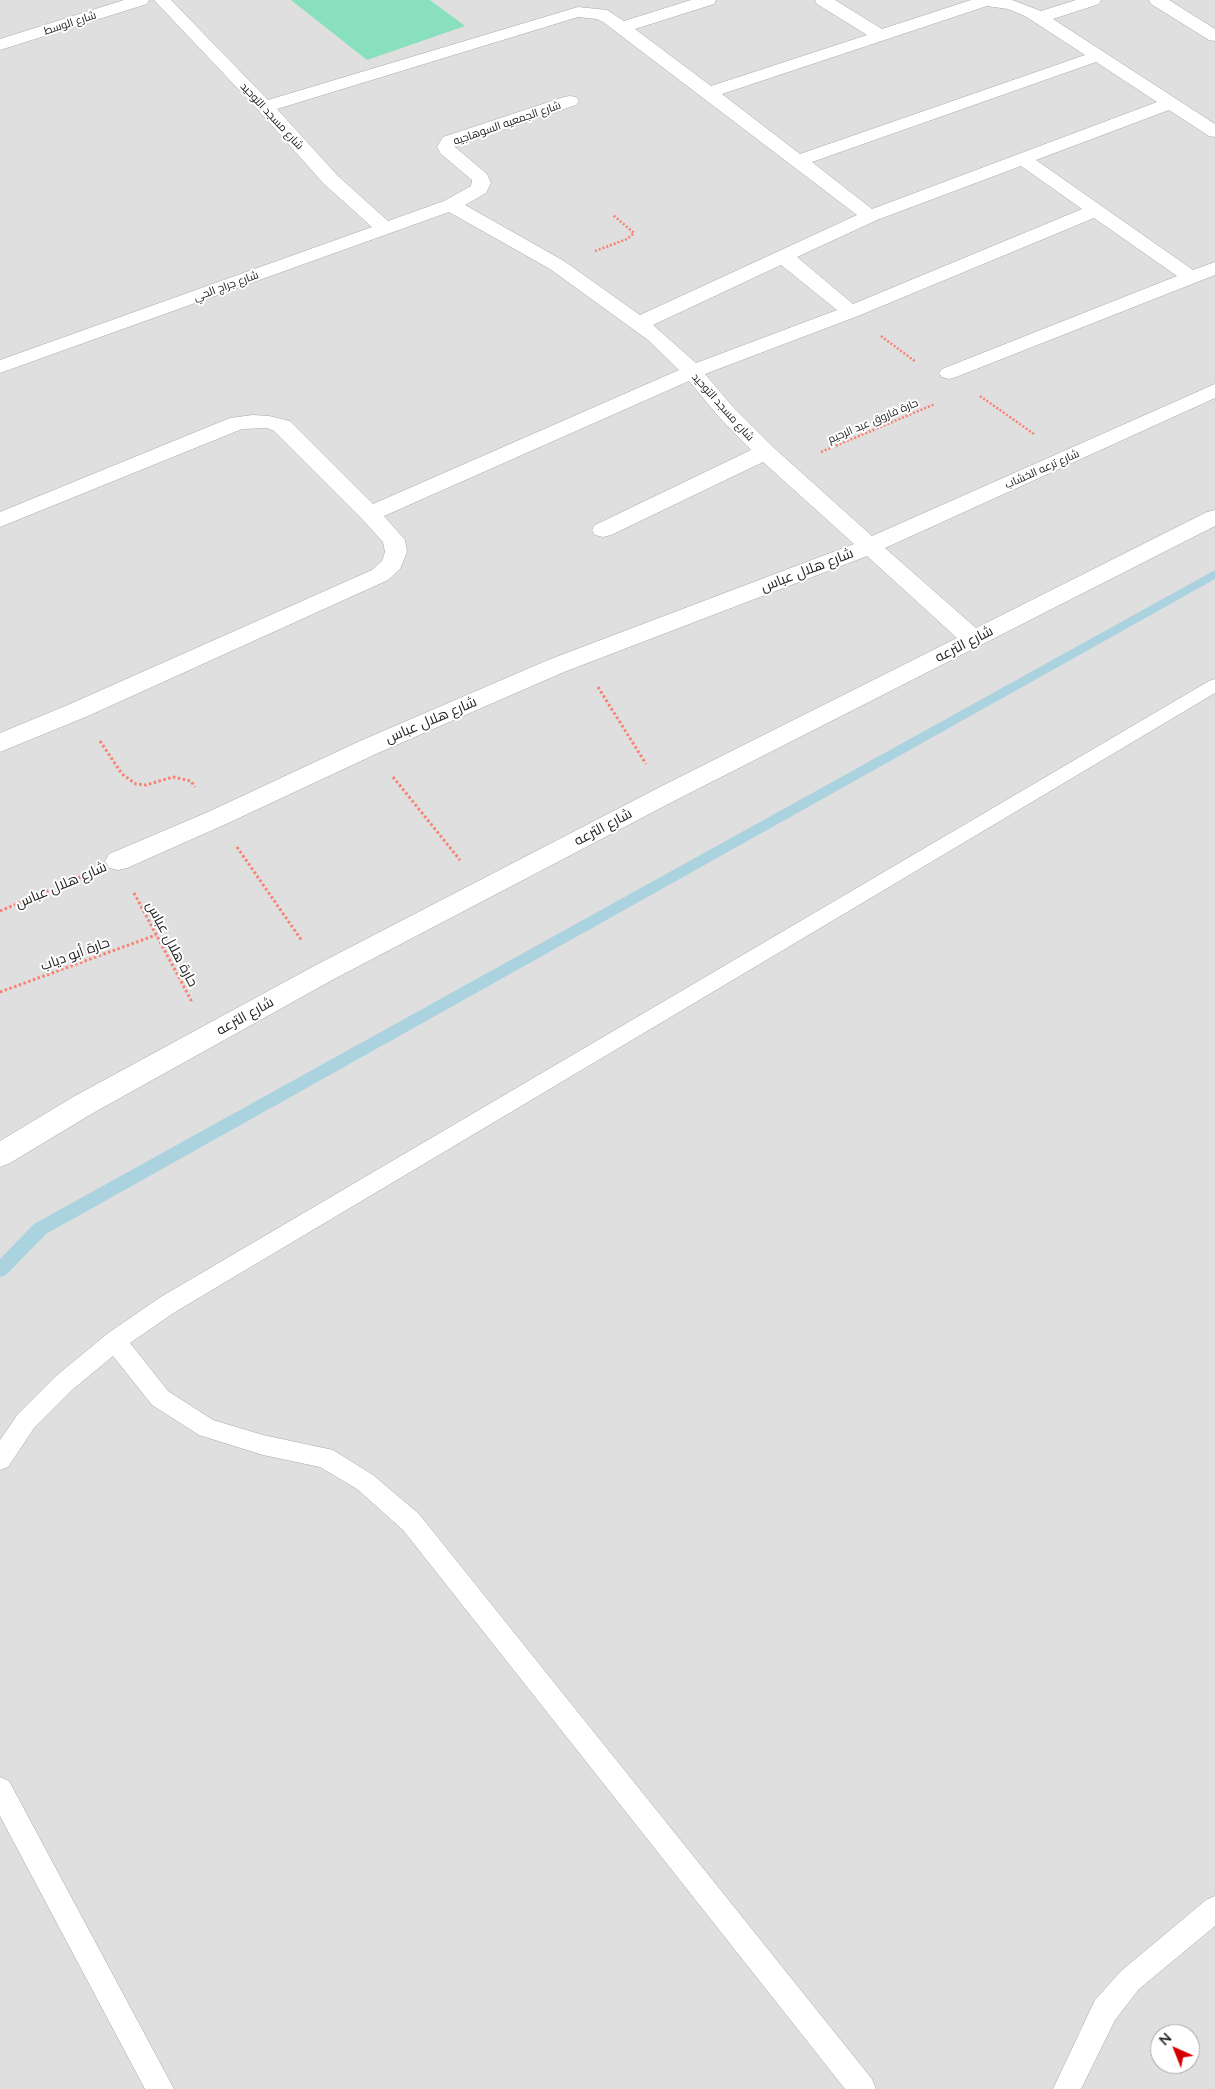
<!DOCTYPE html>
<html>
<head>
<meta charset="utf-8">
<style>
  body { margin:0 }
  #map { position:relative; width:1215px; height:2089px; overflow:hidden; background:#f2efe9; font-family:Lato,sans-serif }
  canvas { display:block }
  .north { position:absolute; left:1150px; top:2024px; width:50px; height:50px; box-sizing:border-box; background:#fff; border:1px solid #a7a7a7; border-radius:50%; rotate:316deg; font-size:14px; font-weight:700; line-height:20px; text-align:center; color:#222 }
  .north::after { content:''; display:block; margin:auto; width:18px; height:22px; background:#d40000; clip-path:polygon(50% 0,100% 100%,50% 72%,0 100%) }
</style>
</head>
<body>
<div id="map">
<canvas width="1215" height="2089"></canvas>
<div class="north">N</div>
</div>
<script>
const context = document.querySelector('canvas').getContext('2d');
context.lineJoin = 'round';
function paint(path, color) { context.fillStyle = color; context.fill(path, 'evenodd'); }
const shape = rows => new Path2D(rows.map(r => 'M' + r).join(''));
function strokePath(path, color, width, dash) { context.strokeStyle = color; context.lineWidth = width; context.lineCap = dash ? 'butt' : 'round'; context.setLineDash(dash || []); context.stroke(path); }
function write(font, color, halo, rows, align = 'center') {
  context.font = font + ' Lato,Cairo,sans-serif'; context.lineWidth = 4; context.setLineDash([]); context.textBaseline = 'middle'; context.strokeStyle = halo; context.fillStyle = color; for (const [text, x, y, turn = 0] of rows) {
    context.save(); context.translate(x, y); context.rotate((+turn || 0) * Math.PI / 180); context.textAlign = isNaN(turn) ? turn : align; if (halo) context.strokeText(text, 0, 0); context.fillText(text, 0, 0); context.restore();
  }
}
paint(shape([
  [0,0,1215,0,1215,2089,0,2089],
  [1160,2034,1190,2034,1190,2064,1160,2064]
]), '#e0dfdf');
paint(shape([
  [291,0,430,0,465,26,367,60]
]), '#88e0be');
paint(shape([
  [1215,570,1215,579,46,1234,6,1275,0,1277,0,1259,34,1224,1215,570]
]), '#aad3df');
const lane = shape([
  [1215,679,1215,693,175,1312,130,1343,168,1391,213,1420,263,1435,333,1450,373,1475,419,1514,872,2079,876,2089,845,2089,403,1530,357,1489,320,1467,263,1455,199,1435,152,1405,113,1356,72,1390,34,1428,8,1467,0,1470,0,1440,18,1414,56,1376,107,1334,159,1298,1209,681,1215,679],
  [0,1777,9,1781,174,2089,145,2089,0,1816,0,1777],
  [1215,1896,1215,1926,1139,1989,1115,2020,1081,2089,1053,2089,1095,2000,1121,1971,1206,1900,1215,1896]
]);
const street = shape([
  [124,0,149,0,147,4,0,50,0,39,124,0],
  [154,0,171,0,268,100,578,7,607,10,624,21,691,0,716,0,714,4,635,29,711,86,867,35,817,4,815,0,835,0,882,29,971,0,1012,0,1041,11,1076,0,1101,0,1099,4,1053,19,1215,124,1215,137,1209,136,1169,110,1036,160,1193,270,1215,262,1215,275,956,377,949,379,942,377,939,373,942,369,1177,276,1094,218,858,316,705,374,733,407,773,447,872,536,1215,384,1215,398,885,548,976,628,1207,512,1215,510,1215,526,674,801,334,979,93,1113,10,1163,0,1167,0,1141,73,1097,316,965,656,789,957,638,867,556,564,672,378,753,226,824,127,868,118,870,109,868,105,861,109,854,208,812,360,741,548,660,854,544,763,462,611,535,603,537,595,535,592,530,595,525,751,450,719,417,689,381,384,516,405,540,407,552,400,569,388,580,88,716,0,752,0,733,70,704,372,570,382,561,385,552,383,542,362,519,274,431,267,428,242,429,0,527,0,512,230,418,253,415,269,416,290,421,373,504,679,370,648,340,550,269,449,212,0,373,0,360,372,227,324,184,259,111,154,0],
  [987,6,1008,9,1025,16,1085,55,800,154,722,94,987,6],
  [578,17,597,19,603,22,857,215,640,315,564,261,465,205,486,193,491,183,487,174,455,147,457,145,576,105,579,101,576,97,570,96,564,97,443,137,437,147,441,154,472,180,471,186,444,201,388,221,338,176,277,109,578,17],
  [1096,62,1157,102,872,209,812,162,1096,62],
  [1021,166,1082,209,853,304,797,257,877,220,1021,166],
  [781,265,837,310,696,363,653,325,781,265],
  [1149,0,1169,0,1215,29,1215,41,1209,40,1151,4,1149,0]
]);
strokePath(lane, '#a9a9a9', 1);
strokePath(street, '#a9a9a9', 1);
strokePath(shape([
  [595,251,627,239,634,233,613,215],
  [881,336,916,362],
  [980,396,1034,434],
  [821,452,935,404]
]), '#fa8072', 2.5, [2, 2]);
strokePath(shape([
  [598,687,646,764],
  [100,741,122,774,136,784,146,785,173,777,191,781,195,787],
  [393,777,460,860],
  [237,847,302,941],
  [134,893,192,1002],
  [0,911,83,876],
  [0,992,156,935]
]), '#fa8072', 3, [2.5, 2.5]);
paint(lane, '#fff');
paint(street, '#fff');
write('11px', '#222', '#fff', [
  ["شارع الوسط",70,23,-18],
  ["شارع مسجد التوحيد",272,116,47],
  ["شارع الجمعيه السوهاجيه",507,123,-19],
  ["شارع جراج الحي",226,286,-20],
  ["شارع مسجد التوحيد",723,407,48],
  ["حارة فاروق عبد الرحيم",873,421,-23],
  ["شارع ترعه الخشاب",1042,469,-24]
]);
write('14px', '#222', '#fff', [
  ["شارع هلال عباس",807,570,-21],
  ["شارع الترعه",964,644,-27],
  ["شارع هلال عباس",431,720,-23],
  ["شارع الترعه",603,827,-28],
  ["شارع هلال عباس",61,885,-23],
  ["حارة هلال عباس",172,944,62],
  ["حارة أبو دياب",75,954,-20],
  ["شارع الترعه",245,1016,-29]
]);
</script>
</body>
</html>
